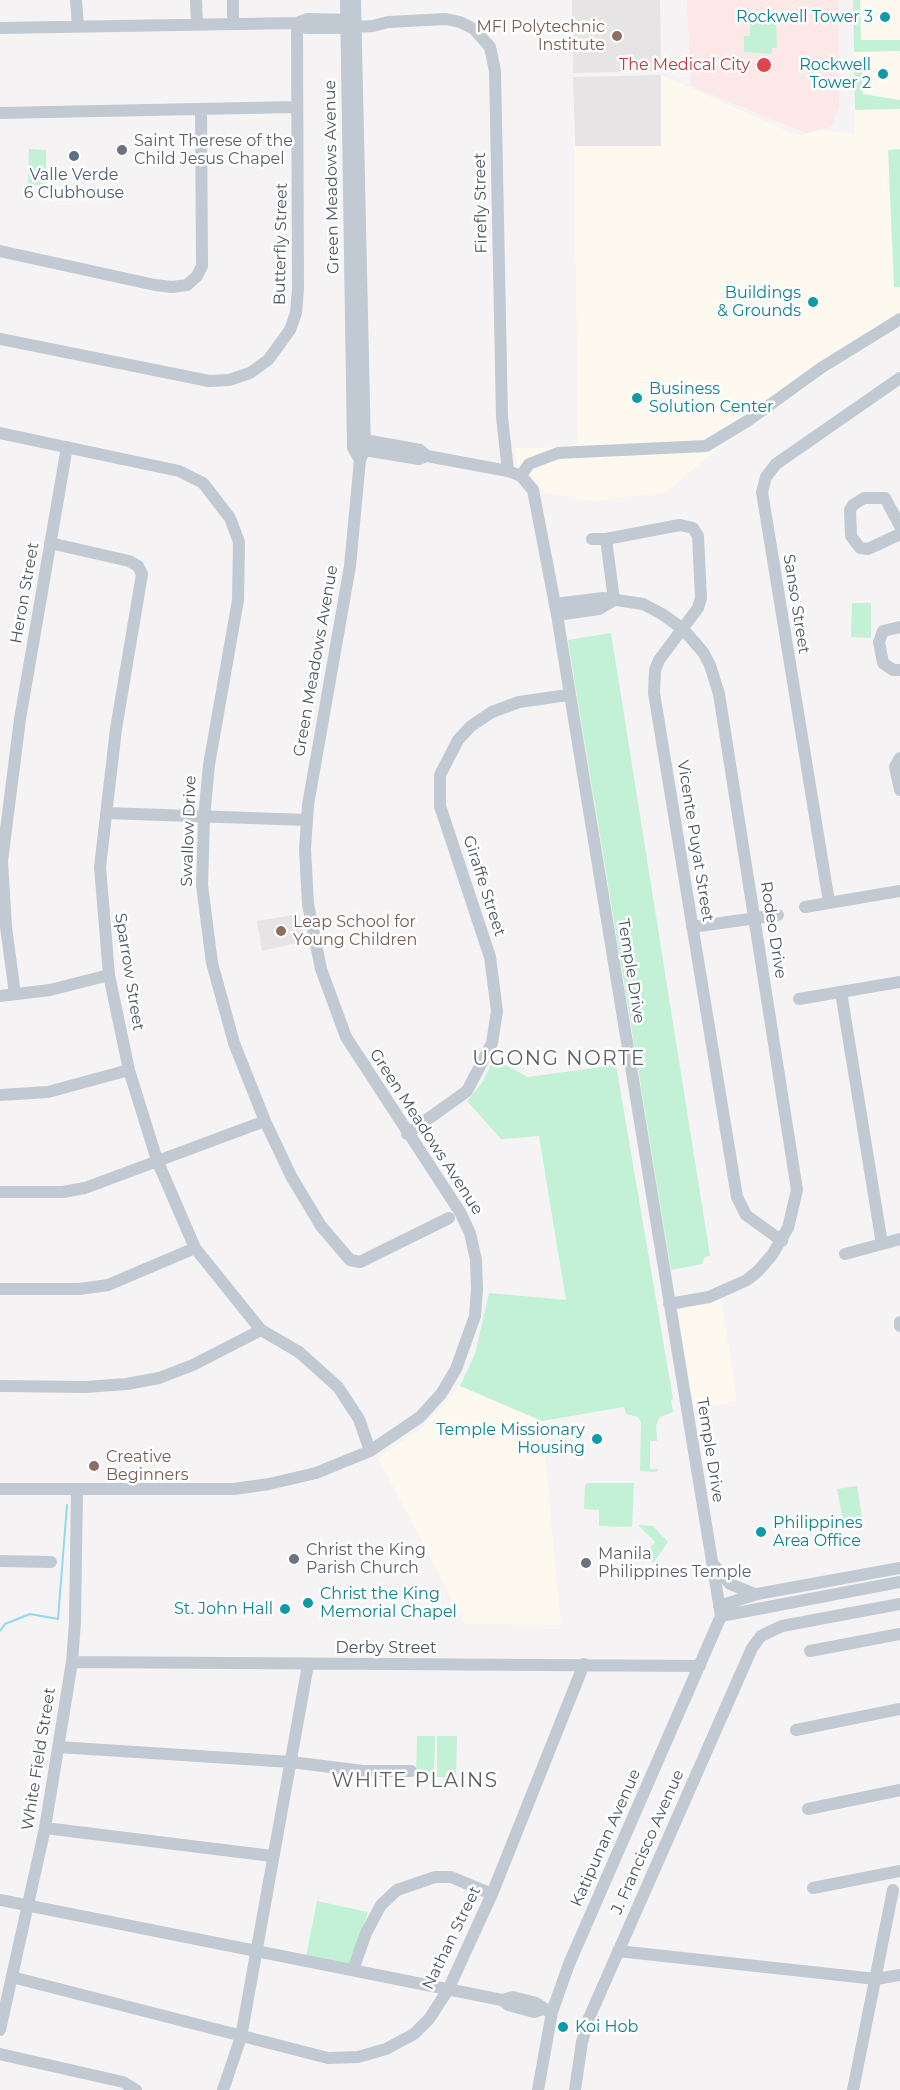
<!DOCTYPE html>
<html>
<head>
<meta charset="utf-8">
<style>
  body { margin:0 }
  canvas { display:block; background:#f5f3f3 }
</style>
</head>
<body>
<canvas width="900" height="2090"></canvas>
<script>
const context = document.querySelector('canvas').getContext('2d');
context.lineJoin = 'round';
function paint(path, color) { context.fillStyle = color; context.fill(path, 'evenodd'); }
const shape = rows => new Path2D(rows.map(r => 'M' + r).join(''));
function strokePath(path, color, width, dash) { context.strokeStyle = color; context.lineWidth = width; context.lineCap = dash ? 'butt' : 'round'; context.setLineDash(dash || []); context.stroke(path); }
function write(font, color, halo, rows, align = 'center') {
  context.font = font + ' Montserrat,sans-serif'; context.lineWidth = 5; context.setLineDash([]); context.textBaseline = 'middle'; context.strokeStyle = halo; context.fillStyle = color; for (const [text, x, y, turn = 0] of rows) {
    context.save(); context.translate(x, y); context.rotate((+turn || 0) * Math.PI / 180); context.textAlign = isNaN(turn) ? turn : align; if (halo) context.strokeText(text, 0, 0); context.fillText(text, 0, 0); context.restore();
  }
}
paint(shape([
  [853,0,900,0,900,323,712,453,666,492,592,501,544,492,531,476,517,466,516,448,565,447,578,442,573,77,661,75,785,130,801,135,815,130,855,134],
  [721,1297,737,1401,694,1409,678,1312,688,1303],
  [460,1386,542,1421,561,1625,465,1624,378,1458,423,1427]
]), '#fdf9ef');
paint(shape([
  [572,0,660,0,661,71,573,73],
  [661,75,661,146,575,146,573,77],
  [299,914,305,941,262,951,257,921]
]), '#e6e4e5');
paint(shape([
  [687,0,838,0,839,107,831,127,806,133,691,86]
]), '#fce8e6');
paint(shape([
  [853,0,860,0,861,40,900,40,900,51,854,52],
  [776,23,777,48,772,48,772,54,744,52,744,36,750,36,750,24],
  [854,65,862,65,863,94,900,100,900,109,855,110],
  [29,149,46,150,46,185,28,185],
  [900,149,900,287,894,287,888,150],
  [852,603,871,603,871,638,851,637],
  [611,633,710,1256,705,1257,702,1264,671,1270,568,640],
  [494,1059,528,1077,616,1065,673,1399,671,1400,673,1412,660,1417,656,1425,657,1441,650,1441,650,1469,659,1469,656,1472,640,1471,641,1422,638,1417,626,1414,624,1407,542,1421,460,1386,475,1354,489,1293,566,1300,539,1136,501,1139,467,1101,482,1083],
  [588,1483,634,1483,632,1527,599,1526,599,1510,584,1509,585,1485],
  [857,1486,862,1517,843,1520,837,1489],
  [638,1525,653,1526,668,1542,654,1562,638,1561,655,1542],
  [417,1736,435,1736,434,1777,416,1776],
  [437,1736,457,1736,456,1777,437,1777],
  [317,1901,368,1912,350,1966,306,1957]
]), '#c3f1d5');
strokePath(shape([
  [0,1631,5,1624,30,1614,58,1619,67,1505]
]), '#90daee', 2);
strokePath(shape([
  [76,0,78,26],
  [196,0,197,24],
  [346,0,353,448,360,460],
  [233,23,233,0],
  [297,23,306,28,334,28,373,26,388,22,446,19,460,22,474,29,490,47,495,71,502,417,508,471],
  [0,28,297,23,307,19,352,20],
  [0,113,296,107],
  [0,251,155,285,172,287,187,285,197,276,202,266,201,110],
  [0,339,209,381,229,380,250,373,268,360,290,330,296,313,298,289,297,23],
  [0,433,179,471,203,483,230,518,239,542,238,600,209,765,204,818,202,885,212,963,234,1043,265,1121,291,1176,321,1226,350,1260,360,1262,449,1218],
  [365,440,420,450,427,456,508,471,521,476,533,490,557,615,721,1616,569,1964,552,2012,538,2090],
  [358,449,419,459,427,456],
  [521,476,529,464,558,453,706,446,749,420,821,368,900,319],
  [900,526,885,498,864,498,853,505,850,510,851,536,860,548,868,549,900,534],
  [592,539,606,539,680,525,693,528,698,536,701,598,698,608,659,660,655,670,654,693,737,1197,746,1215,782,1241],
  [606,539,614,600],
  [50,543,129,561,138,566,142,574,116,729,100,867,109,975,129,1070,157,1160,195,1248,261,1330,299,1352,338,1387,359,1419,370,1451],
  [555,604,603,598,643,604,662,614,683,629,703,652,710,665,719,694,797,1190,788,1228,772,1255,758,1271,747,1280,709,1297,669,1304],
  [557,615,599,609,614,600],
  [900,627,883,631,879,642,883,663,893,670,900,670],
  [900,758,895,767,900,790],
  [106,813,307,820],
  [829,902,762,492,766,477,776,464,900,378],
  [805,907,900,891],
  [692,927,778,915],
  [841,992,882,1244],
  [15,994,6,927,2,861,20,719,67,447],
  [0,996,50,990,109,975],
  [799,999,900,982],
  [0,1095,48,1092,129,1070],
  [407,1134,467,1091,492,1043,497,1011,490,957,440,806,440,775,458,740,471,726,492,712,519,702,568,695],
  [0,1192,63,1192,85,1188,265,1121],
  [845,1254,900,1239],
  [0,1289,79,1289,108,1285,195,1248],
  [900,1322,900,1326],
  [0,1386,85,1387,127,1384,159,1378,193,1365,261,1330],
  [0,1489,234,1489,269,1484,316,1473,370,1451,420,1417,441,1394,456,1369,475,1316,477,1289,476,1260,470,1233,460,1212,346,1037,321,969,308,904,305,849,308,805,350,566,360,460,365,449,355,0],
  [0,1561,51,1562],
  [714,1565,730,1584,755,1594],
  [719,1606,757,1594,900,1568],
  [721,1616,900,1582],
  [810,1651,900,1634],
  [72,1662,700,1666],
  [796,1730,900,1709],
  [58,1747,291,1762,363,1771,411,1771],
  [808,1809,900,1790],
  [45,1828,272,1856],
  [813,1888,900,1871],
  [0,1900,502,2000,508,2005,534,2012,543,2009],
  [618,1951,876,1979,900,1975],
  [353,1970,366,1933,381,1905,397,1890,435,1877,451,1877,492,1894],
  [12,1977,328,2058,358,2057,386,2049,414,2034,429,2019,448,1990,492,1894,584,1664],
  [502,2000,513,1997,536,2003,548,2011],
  [0,2030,45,1828,72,1662,75,1622,77,1489],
  [0,2054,123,2082,136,2090],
  [223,2090,241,2037,308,1665],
  [575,2090,582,2042,589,2018,752,1648,761,1636,782,1626,900,1604],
  [853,2090,893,1890]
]), '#c1cad2', 12);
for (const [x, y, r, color] of [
  [885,17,6,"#0f9aa8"],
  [617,36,6,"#8d6e63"],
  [764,65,8,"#e0444e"],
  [883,74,6,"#0f9aa8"],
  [122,150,6,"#6b7280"],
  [74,156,6,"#5c6f8a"],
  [813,302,6,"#0f9aa8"],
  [637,398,6,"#0f9aa8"],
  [281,931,6,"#8d6e63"],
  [597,1439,6,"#0f9aa8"],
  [94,1466,6,"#8d6e63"],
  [761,1532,6,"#0f9aa8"],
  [294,1559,6,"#6b7280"],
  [586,1563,6,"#6b7280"],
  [308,1603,6,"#0f9aa8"],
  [285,1609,6,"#0f9aa8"],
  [563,2027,6,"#0f9aa8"]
]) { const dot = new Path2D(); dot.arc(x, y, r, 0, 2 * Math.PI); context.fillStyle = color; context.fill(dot); strokePath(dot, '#fff', 2); }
write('16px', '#0d838f', '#fff', [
  ["Rockwell Tower 3",873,17],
  ["Rockwell",871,65],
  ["Tower 2",871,83],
  ["Buildings",801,293],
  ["& Grounds",801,311],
  ["Business",649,389,"left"],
  ["Solution Center",649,407,"left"],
  ["Temple Missionary",585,1430],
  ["Housing",585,1448],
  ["Philippines",773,1523,"left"],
  ["Area Office",773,1541,"left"],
  ["Christ the King",320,1594,"left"],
  ["Memorial Chapel",320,1612,"left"],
  ["St. John Hall",273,1609],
  ["Koi Hob",575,2027,"left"]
], 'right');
write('16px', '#785e54', '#fff', [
  ["MFI Polytechnic",605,27,"right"],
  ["Institute",605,45,"right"],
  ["Leap School for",293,922],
  ["Young Children",293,940],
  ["Creative",106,1457],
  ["Beginners",106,1475]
], 'left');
write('16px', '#be3a42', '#fff', [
  ["The Medical City",750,65]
], 'right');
write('16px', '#5b616d', '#fff', [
  ["Saint Therese of the",134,141],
  ["Child Jesus Chapel",134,159],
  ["Christ the King",306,1550],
  ["Parish Church",306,1568],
  ["Manila",598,1554],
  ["Philippines Temple",598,1572]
], 'left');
write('16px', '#4e5e75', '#fff', [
  ["Valle Verde",74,175],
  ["6 Clubhouse",74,193]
]);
write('16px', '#4a5661', '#fff', [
  ["Green Meadows Avenue",332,177,-91],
  ["Firefly Street",481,203,-91],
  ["Butterfly Street",281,244,-89],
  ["Heron Street",25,593,-80],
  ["Sanso Street",796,604,81],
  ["Green Meadows Avenue",316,661,-80],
  ["Swallow Drive",189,831,-88],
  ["Vicente Puyat Street",695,841,81],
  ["Giraffe Street",484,886,72],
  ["Rodeo Drive",773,930,81],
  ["Temple Drive",631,971,81],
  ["Sparrow Street",129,972,81],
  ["Green Meadows Avenue",426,1132,57],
  ["Temple Drive",710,1450,81],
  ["Derby Street",386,1648],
  ["White Field Street",39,1759,-81],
  ["Katipunan Avenue",606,1838,-66],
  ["J. Francisco Avenue",648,1842,-66],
  ["Nathan Street",452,1938,-64]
]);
context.letterSpacing = '1.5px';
write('20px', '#5f6368', '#fff', [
  ["UGONG NORTE",559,1059],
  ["WHITE PLAINS",415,1781]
]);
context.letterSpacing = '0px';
</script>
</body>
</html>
